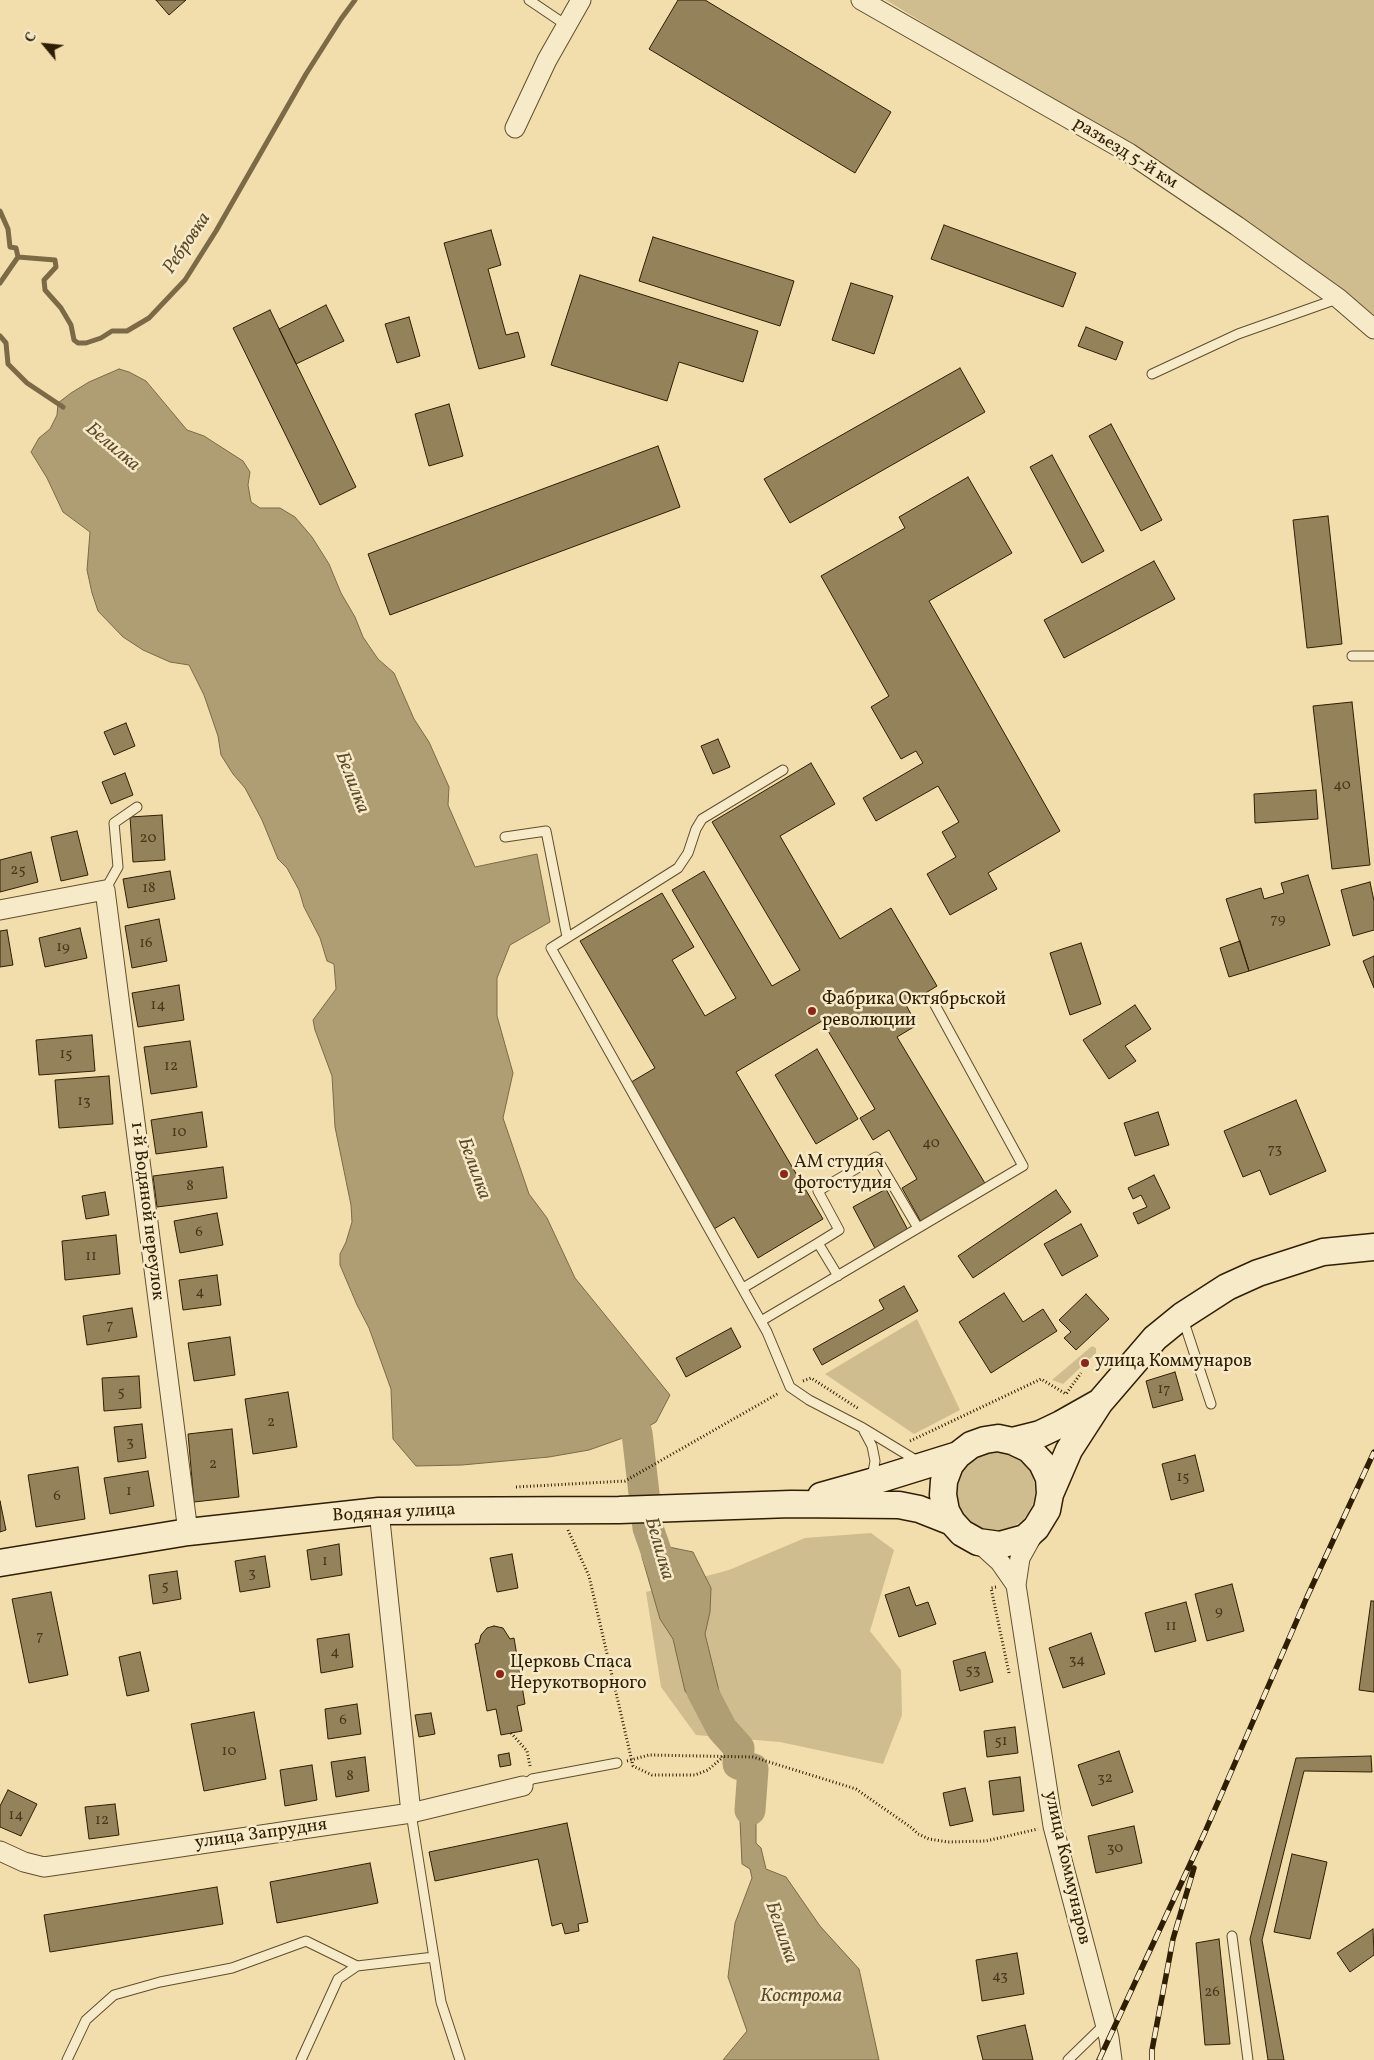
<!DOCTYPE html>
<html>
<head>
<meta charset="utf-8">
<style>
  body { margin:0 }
  #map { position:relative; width:1374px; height:2060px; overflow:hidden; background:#f1deac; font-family:Vollkorn,serif }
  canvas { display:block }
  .north { position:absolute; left:20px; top:20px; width:50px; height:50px; -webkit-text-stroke:4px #f6eac9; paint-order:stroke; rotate:298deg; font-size:14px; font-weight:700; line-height:20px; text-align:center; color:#301e03 }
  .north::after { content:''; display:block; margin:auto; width:18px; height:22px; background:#301e03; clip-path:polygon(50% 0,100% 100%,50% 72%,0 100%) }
</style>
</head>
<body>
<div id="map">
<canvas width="1374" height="2060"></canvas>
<div class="north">С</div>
</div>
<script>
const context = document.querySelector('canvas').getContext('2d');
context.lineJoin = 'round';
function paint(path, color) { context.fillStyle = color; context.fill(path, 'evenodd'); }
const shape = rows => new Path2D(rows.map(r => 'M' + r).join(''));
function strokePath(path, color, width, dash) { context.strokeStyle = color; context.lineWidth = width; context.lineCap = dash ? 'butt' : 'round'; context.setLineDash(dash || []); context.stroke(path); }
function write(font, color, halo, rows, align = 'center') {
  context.font = font + ' Vollkorn,serif'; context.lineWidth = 5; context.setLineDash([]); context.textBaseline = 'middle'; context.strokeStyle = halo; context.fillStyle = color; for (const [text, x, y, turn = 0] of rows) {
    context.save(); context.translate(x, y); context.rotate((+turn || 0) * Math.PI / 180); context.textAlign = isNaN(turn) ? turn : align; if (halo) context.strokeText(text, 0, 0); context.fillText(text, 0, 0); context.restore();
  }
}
paint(shape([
  [886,0,1374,0,1374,325,988,62],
  [917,1319,960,1410,914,1434,825,1374],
  [1092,1346,1096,1348,1096,1353,1063,1384,1052,1380],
  '955 1491a40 40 0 1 1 80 0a40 40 0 1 1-80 0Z',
  [871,1533,894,1550,870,1631,901,1670,902,1715,883,1764,780,1742,696,1735,661,1687,646,1592,729,1570,805,1538]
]), '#d0bd8f');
const water = shape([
  [119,369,129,372,146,381,187,430,204,436,243,461,250,472,248,485,251,502,260,508,280,508,295,517,312,537,329,564,341,593,355,617,363,637,378,659,394,673,414,719,429,742,449,787,448,805,475,867,537,854,550,922,510,945,497,978,497,1016,513,1073,503,1118,529,1194,547,1218,575,1278,670,1395,656,1422,637,1433,589,1450,549,1457,462,1465,416,1466,393,1439,391,1389,369,1328,357,1305,340,1265,340,1254,346,1242,352,1222,351,1205,335,1127,332,1076,315,1030,313,1020,336,989,334,964,327,961,320,938,304,907,299,890,287,868,278,859,262,820,245,788,233,774,221,755,218,736,204,695,189,665,170,662,143,650,123,637,98,611,92,593,87,570,90,532,63,512,47,478,31,452,39,438,50,429,57,415,58,403,71,393,89,382,119,369],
  [648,1528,664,1546,693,1552,711,1588,710,1612,705,1634,720,1695,722,1729,695,1703,685,1691,673,1639,660,1619,642,1557,642,1530,648,1528],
  [753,1769,762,1781,756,1816,756,1843,761,1848,766,1869,786,1877,820,1926,859,1969,879,2060,723,2060,747,2031,728,1977,735,1923,752,1878,750,1869,742,1864,740,1820,742,1800,753,1769]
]);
paint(water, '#af9d73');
strokePath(water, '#7c6a46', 1);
strokePath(shape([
  [0,211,8,229,10,247,16,248,18,257,0,283],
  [18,257,55,260,56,267,44,280,45,290,61,308,71,325,74,340,78,343,86,343,101,338,112,331,127,331,149,318,185,280,216,231,306,74,341,19,355,0],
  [0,336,6,343,8,364,27,383,63,407]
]), '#7c6a46', 5);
strokePath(shape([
  [609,1401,637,1433,648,1528,662,1568],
  [702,1691,722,1729,739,1748,738,1764,753,1769,750,1810]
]), '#af9d73', 31);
const building = shape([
  [156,0,186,0,169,15,156,0],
  [678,0,705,0,891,112,855,173,649,49,678,0],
  [944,225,1076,273,1063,307,931,259,944,225],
  [491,230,501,265,488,269,506,335,518,332,525,357,479,369,444,243,491,230],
  [653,237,794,281,780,326,639,281,653,237],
  [580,275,758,331,743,382,679,362,667,401,551,365,580,275],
  [851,283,893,296,874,354,832,340,851,283],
  [326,305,344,341,296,364,279,329,326,305],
  [270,310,356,487,320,505,233,328,270,310],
  [409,317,420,356,397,363,385,324,409,317],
  [1086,327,1123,342,1116,360,1078,346,1086,327],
  [960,368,985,412,790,523,764,479,960,368],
  [449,404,463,456,429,466,415,414,449,404],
  [1111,424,1162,520,1141,531,1089,436,1111,424],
  [658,446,680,507,390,615,368,554,658,446],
  [1052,455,1104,551,1082,563,1030,467,1052,455],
  [968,477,1012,553,929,601,1060,831,988,873,997,889,950,915,927,874,956,857,942,832,959,822,938,786,876,821,863,798,923,763,916,751,901,759,871,707,889,696,821,576,905,528,899,517,968,477],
  [1328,516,1342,644,1307,648,1293,520,1328,516],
  [1154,561,1175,599,1064,658,1044,620,1154,561],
  [1352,702,1370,865,1332,869,1313,706,1352,702],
  [126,723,135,746,114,755,104,732,126,723],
  [718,739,730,767,713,774,701,746,718,739],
  [811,763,835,804,780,836,840,939,891,908,937,986,906,1005,917,1025,897,1037,986,1185,921,1222,902,1188,917,1179,889,1130,873,1140,860,1118,875,1109,822,1021,736,1072,823,1219,758,1258,734,1217,714,1229,628,1084,655,1068,580,941,662,893,694,947,672,960,705,1016,736,998,672,890,704,871,772,986,800,970,712,822,811,763],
  [125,773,133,795,111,804,102,782,125,773],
  [1316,790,1318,819,1255,823,1254,794,1316,790],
  [162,815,165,860,133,862,130,817,162,815],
  [77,831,88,875,61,881,51,837,77,831],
  [31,852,38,882,0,892,0,860,31,852],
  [170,871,175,899,128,908,123,879,170,871],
  [1308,875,1330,945,1249,971,1226,899,1261,888,1264,899,1284,893,1281,883,1308,875],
  [1370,882,1374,901,1374,930,1353,936,1341,890,1370,882],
  [159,919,167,961,132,968,125,926,159,919],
  [80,928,87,958,45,967,39,938,80,928],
  [7,930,13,965,0,967,0,931,7,930],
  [1240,941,1249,971,1229,977,1220,948,1240,941],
  [1081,943,1101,1004,1070,1015,1050,953,1081,943],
  [1374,956,1374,988,1363,961,1374,956],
  [179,985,184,1020,138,1027,132,993,179,985],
  [1135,1005,1151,1029,1125,1046,1136,1061,1109,1079,1083,1040,1135,1005],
  [92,1035,95,1071,39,1075,36,1040,92,1035],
  [190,1041,197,1087,151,1094,144,1047,190,1041],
  [817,1049,858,1119,816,1144,775,1075,817,1049],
  [109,1076,113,1124,59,1128,55,1080,109,1076],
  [1296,1100,1326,1171,1270,1195,1260,1170,1243,1177,1224,1131,1296,1100],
  [202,1112,207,1147,156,1154,151,1120,202,1112],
  [1158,1112,1169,1145,1135,1156,1124,1123,1158,1112],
  [223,1167,227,1198,157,1207,153,1176,223,1167],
  [1154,1175,1170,1208,1138,1224,1133,1213,1147,1207,1141,1195,1133,1199,1128,1188,1154,1175],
  [886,1189,909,1232,876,1250,853,1207,886,1189],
  [1056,1190,1071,1212,973,1278,958,1256,1056,1190],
  [105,1192,109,1215,86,1219,82,1196,105,1192],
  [217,1213,223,1245,180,1253,174,1221,217,1213],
  [1081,1224,1098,1256,1062,1276,1044,1244,1081,1224],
  [116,1235,120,1274,65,1280,62,1241,116,1235],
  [217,1275,221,1305,183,1310,179,1280,217,1275],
  [904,1286,918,1311,822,1365,813,1349,884,1309,879,1300,904,1286],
  [1004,1293,1023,1322,1043,1309,1057,1331,991,1373,959,1322,1004,1293],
  [1086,1294,1109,1319,1076,1350,1064,1338,1071,1332,1059,1320,1086,1294],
  [132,1308,137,1337,87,1345,83,1316,132,1308],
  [731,1328,741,1347,686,1377,676,1358,731,1328],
  [230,1337,235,1375,194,1381,188,1343,230,1337],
  [1175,1372,1183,1400,1153,1408,1146,1381,1175,1372],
  [139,1376,141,1408,104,1411,102,1378,139,1376],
  [288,1392,297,1447,253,1454,245,1399,288,1392],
  [142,1424,146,1458,118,1462,114,1427,142,1424],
  [232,1429,239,1497,194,1502,188,1434,232,1429],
  [1195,1455,1204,1491,1171,1500,1162,1464,1195,1455],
  [78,1467,85,1519,36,1527,28,1475,78,1467],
  [148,1471,154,1506,110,1514,104,1478,148,1471],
  [0,1501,6,1530,0,1532,0,1501],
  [339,1544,342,1575,311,1580,307,1550,339,1544],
  [512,1554,518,1588,497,1592,490,1558,512,1554],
  [265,1556,270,1587,240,1592,235,1561,265,1556],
  [177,1571,181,1599,153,1604,149,1575,177,1571],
  [1232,1584,1244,1631,1207,1641,1195,1594,1232,1584],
  [909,1587,916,1606,928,1602,936,1624,899,1637,885,1595,909,1587],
  [51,1592,68,1675,29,1683,12,1599,51,1592],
  [1371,1601,1374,1601,1374,1692,1359,1690,1371,1601],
  [1186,1602,1196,1641,1155,1652,1145,1613,1186,1602],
  [494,1626,503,1628,510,1639,514,1638,525,1704,517,1706,522,1731,501,1735,496,1709,487,1711,475,1644,479,1643,481,1635,487,1628,494,1626],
  [1091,1633,1105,1674,1063,1688,1049,1648,1091,1633],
  [349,1634,353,1667,321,1673,317,1639,349,1634],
  [140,1652,149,1691,127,1696,119,1657,140,1652],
  [985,1652,993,1682,960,1691,953,1661,985,1652],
  [357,1704,361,1734,328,1739,325,1709,357,1704],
  [254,1712,266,1779,204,1791,191,1724,254,1712],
  [431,1713,435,1734,419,1737,415,1715,431,1713],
  [1015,1727,1018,1753,987,1757,984,1731,1015,1727],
  [1119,1751,1133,1792,1092,1806,1078,1765,1119,1751],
  [509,1753,511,1765,500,1767,498,1755,509,1753],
  [1371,1756,1372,1772,1304,1771,1262,1940,1284,2060,1268,2060,1250,1939,1296,1758,1371,1756],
  [365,1757,369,1791,336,1797,331,1762,365,1757],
  [312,1765,317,1800,285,1806,280,1770,312,1765],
  [1020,1777,1024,1811,993,1815,989,1781,1020,1777],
  [965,1788,973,1821,950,1826,943,1793,965,1788],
  [8,1790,37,1804,21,1836,0,1827,0,1806,8,1790],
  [115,1804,119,1835,89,1839,85,1807,115,1804],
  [567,1823,588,1922,578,1924,579,1931,565,1934,562,1923,552,1926,538,1859,435,1881,429,1852,567,1823],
  [1134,1826,1142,1863,1096,1873,1088,1836,1134,1826],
  [1292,1854,1327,1862,1310,1939,1274,1932,1292,1854],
  [370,1863,378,1903,277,1923,270,1882,370,1863],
  [217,1887,223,1924,50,1952,44,1915,217,1887],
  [1373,1929,1374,1955,1350,1972,1337,1953,1373,1929],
  [1219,1939,1230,2044,1205,2045,1196,1943,1219,1939],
  [1017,1953,1024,1994,982,2001,976,1960,1017,1953],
  [1025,2025,1033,2060,983,2060,977,2036,1025,2025]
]);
paint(building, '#94825b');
strokePath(building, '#301e03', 1);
const lane = shape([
  [529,0,566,25],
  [1152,374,1238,334,1337,299],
  [1352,656,1374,656],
  [783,770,702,819,696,829,688,853,678,868,551,948,767,1332,790,1387,809,1400,863,1428,919,1462],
  [505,837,546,831,567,937],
  [105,890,118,867,114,823,137,807],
  [818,1243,839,1230,818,1191,876,1157,918,1228],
  [743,1288,818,1243,838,1276],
  [1183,1319,1211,1404],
  [761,1321,1023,1166,935,1005],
  [864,1431,872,1446,875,1461,872,1478],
  [523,1786,532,1779,617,1763],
  [411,1813,441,2002,460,2060],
  [1232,1936,1248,2060],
  [67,2060,86,2020,114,1995,160,1982,232,1968,306,1941,357,1966],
  [301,2060,338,1979,357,1966,434,1957],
  [1068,2060,1105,2024]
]);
const street = shape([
  [861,0,1129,153,1237,226,1338,298,1374,329],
  [515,128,547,60,581,0],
  [0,910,105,890,188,1532],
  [379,1511,411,1813],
  [1035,1531,1020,1558,1016,1585,1053,1826,1109,2038,1112,2060],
  [978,1542,1000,1562,1016,1585],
  [0,1851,24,1862,44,1867,411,1813,523,1786]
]);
const secondary = shape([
  [1012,1441,1040,1434,1061,1424,1100,1402,1155,1338,1182,1316,1227,1287,1258,1273,1323,1252,1374,1247],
  [1050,1494,1049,1478,1042,1463,1029,1449,1012,1441,998,1438,985,1440,971,1445,958,1455,950,1465,944,1481,943,1495,946,1511,952,1522,962,1533,978,1542,1000,1545,1025,1538,1036,1528,1047,1510,1050,1494,1069,1450,1100,1402],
  [821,1496,871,1482,958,1455],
  [0,1563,188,1532,379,1511,619,1510,791,1504,899,1505,919,1509,952,1522]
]);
strokePath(lane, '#604e2d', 11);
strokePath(street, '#604e2d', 21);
strokePath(secondary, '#301e03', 29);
strokePath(shape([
  [803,1381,811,1378,859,1409],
  [910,1441,1041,1379,1066,1394,1081,1373],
  [516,1487,625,1481,779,1393],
  [568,1530,589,1576,633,1766,652,1775,695,1775,708,1770,723,1757],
  [996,1587,991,1588,1009,1673],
  [511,1733,527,1751,530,1766],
  [627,1761,649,1755,753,1757,856,1789,912,1828,918,1834,929,1839,948,1842,986,1841,1038,1829]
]), '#301e03', 3, [1, 2.5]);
strokePath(lane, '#f6eac9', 9);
strokePath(street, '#f6eac9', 19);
strokePath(secondary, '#f6eac9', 26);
const rail = shape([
  [1099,2060,1205,1832,1307,1597,1374,1452],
  [1152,2060,1152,2050,1173,1939,1194,1868]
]);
strokePath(rail, '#301e03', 5.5);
strokePath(rail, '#f6eac9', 4, [11]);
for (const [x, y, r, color] of [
  [812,1011,5,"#8f2418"],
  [784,1174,5,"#8f2418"],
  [1085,1363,5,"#8f2418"],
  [500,1674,5,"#8f2418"]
]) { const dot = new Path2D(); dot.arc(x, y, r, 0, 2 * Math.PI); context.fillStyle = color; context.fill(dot); strokePath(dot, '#f6eac9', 2); }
write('15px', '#493719', null, [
  ["40",1342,786],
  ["20",148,839],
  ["25",18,871],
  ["18",149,889],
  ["79",1278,920],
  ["16",146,944],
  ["19",63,948],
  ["14",158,1006],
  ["15",66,1055],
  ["12",171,1067],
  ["13",84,1102],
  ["10",179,1133],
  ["40",931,1144],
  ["73",1275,1150],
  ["8",190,1187],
  ["6",199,1233],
  ["11",91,1257],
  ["4",200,1293],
  ["7",110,1326],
  ["17",1164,1390],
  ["5",121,1393],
  ["2",271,1423],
  ["3",130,1443],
  ["2",213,1465],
  ["15",1183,1478],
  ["1",129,1492],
  ["6",57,1497],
  ["1",325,1562],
  ["3",252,1574],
  ["5",165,1587],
  ["9",1219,1612],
  ["11",1171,1627],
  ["7",40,1637],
  ["4",335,1653],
  ["34",1077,1661],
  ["53",973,1671],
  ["6",343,1721],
  ["51",1001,1742],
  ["10",229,1752],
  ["8",350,1777],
  ["32",1105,1779],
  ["14",16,1816],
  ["12",102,1821],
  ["30",1115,1849],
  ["43",1000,1977],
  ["26",1212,1993]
]);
write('18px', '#301e03', '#f6eac9', [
  ["разъезд 5-й км",1125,154,32],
  ["1-й Водяной переулок",146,1211,83],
  ["Водяная улица",394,1514,-3],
  ["улица Запрудня",261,1835,-8],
  ["улица Коммунаров",1066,1868,77]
]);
write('18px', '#301e03', '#f6eac9', [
  ["Фабрика Октябрьской",822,1001],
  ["революции",822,1022],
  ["АМ студия",794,1164],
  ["фотостудия",794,1185],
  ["улица Коммунаров",1095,1363],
  ["Церковь Спаса",510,1664],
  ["Нерукотворного",510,1685]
], 'left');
write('italic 19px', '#5c4a2a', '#f6eac9', [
  ["Ребровка",188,244,-56],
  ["Белилка",112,448,40],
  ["Белилка",351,783,69],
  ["Белилка",473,1169,70],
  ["Белилка",658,1549,74],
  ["Белилка",780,1933,71],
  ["Кострома",801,1998]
]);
</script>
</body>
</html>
